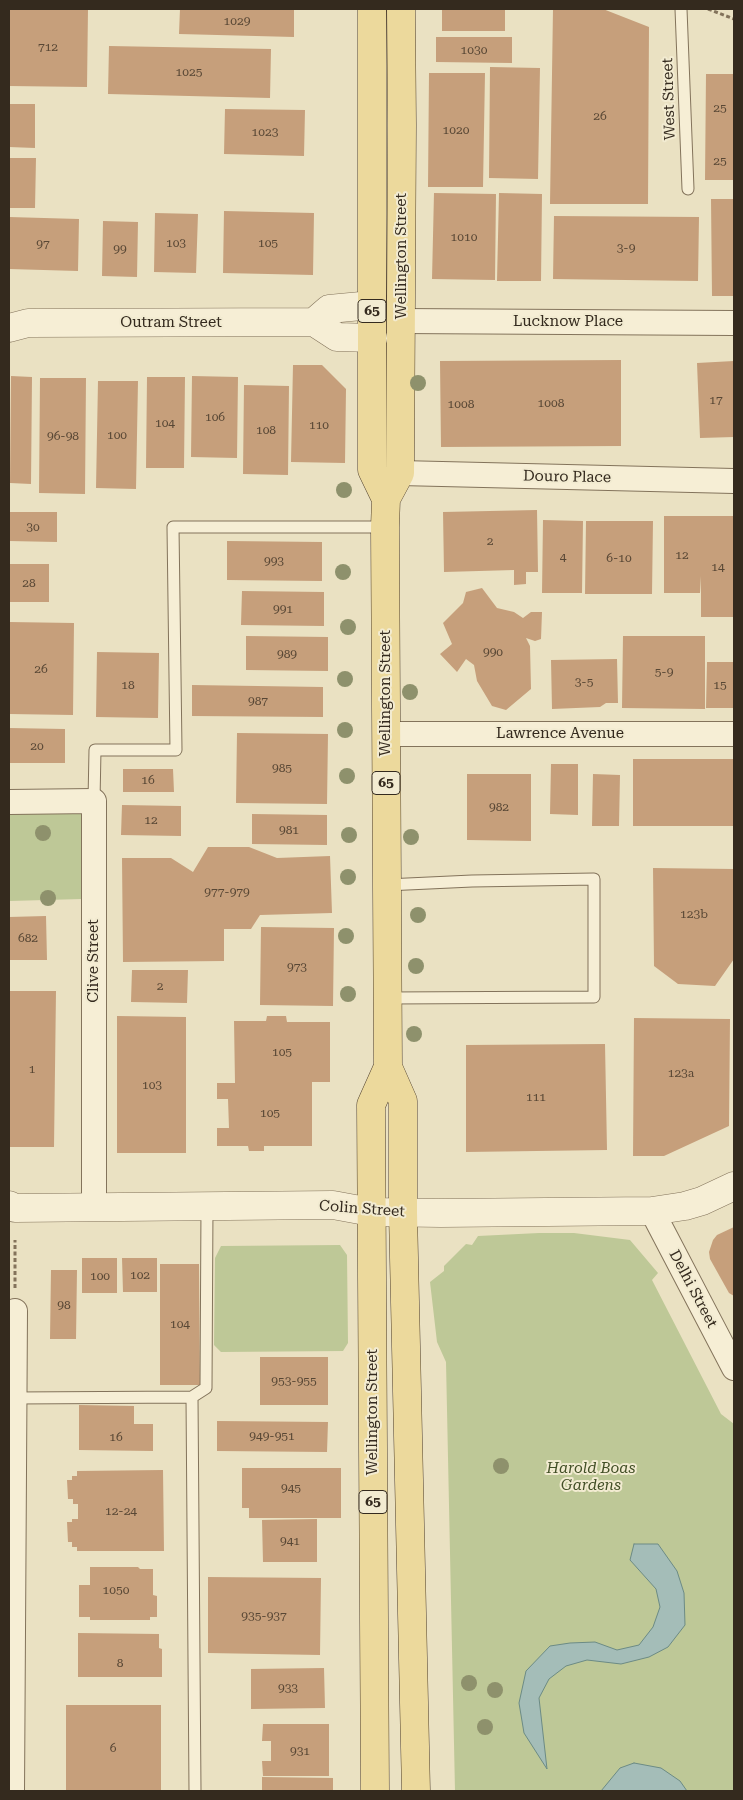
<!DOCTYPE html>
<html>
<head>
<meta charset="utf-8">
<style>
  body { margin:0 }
  #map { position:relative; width:743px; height:1800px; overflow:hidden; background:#eae1c2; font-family:"Roboto Serif",serif }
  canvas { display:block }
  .frame { position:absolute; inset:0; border:10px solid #342a1e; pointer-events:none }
</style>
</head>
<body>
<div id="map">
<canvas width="743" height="1800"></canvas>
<div class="frame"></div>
</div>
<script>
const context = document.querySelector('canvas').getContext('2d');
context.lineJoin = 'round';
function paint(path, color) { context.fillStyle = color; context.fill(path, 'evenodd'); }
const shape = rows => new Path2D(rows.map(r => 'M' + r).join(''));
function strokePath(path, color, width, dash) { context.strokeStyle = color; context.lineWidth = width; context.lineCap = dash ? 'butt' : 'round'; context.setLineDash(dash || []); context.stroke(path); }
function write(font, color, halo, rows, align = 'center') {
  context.font = font + ' "Roboto Serif",serif'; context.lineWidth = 4; context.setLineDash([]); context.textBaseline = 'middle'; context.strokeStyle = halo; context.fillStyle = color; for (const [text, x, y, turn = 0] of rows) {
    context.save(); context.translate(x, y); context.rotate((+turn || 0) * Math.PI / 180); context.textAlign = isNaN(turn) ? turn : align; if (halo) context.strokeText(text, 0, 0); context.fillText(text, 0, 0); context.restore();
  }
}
paint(shape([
  [84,809,82,899,9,901,9,810],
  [539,1233,574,1233,630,1240,658,1273,652,1280,721,1414,734,1424,734,1791,455,1791,446,1362,437,1342,430,1282,444,1271,444,1266,466,1244,472,1245,478,1236],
  [340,1245,347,1255,348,1343,343,1351,221,1352,214,1345,215,1258,221,1246]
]), '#bec897');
const water = shape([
  [634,1544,658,1544,677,1571,684,1593,685,1625,668,1647,649,1657,621,1664,587,1660,566,1666,549,1679,539,1698,547,1769,524,1733,519,1703,526,1671,550,1646,570,1643,595,1642,617,1650,639,1645,653,1627,660,1607,656,1589,630,1560,634,1544],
  [634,1763,661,1768,680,1781,687,1791,601,1791,620,1768,634,1763]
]);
paint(water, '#a4bdb8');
strokePath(water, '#6c8b85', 1);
paint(shape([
  [9,9,88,9,87,87,9,86],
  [180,9,294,9,294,37,179,34],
  [442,9,505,9,505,31,442,31],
  [553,9,603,9,649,27,648,204,550,204],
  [436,37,512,37,512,63,436,62],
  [109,46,271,49,270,98,108,94],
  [490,67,540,68,538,179,489,178],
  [429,73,485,73,483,187,428,187],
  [706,74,734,74,734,180,705,180],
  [9,104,35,104,35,148,9,147],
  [225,109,305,110,304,156,224,154],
  [9,158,36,158,35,208,9,208],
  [434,193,496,194,495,280,432,279],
  [499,193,542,194,541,281,497,281],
  [711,199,734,199,734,296,712,296],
  [224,211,314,213,313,275,223,273],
  [155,213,198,214,196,273,154,272],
  [554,216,699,217,698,281,553,279],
  [9,217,79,219,78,271,9,269],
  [103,221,138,222,137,277,102,276],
  [621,360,621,446,441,447,440,361],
  [734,361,734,437,700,438,697,363],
  [293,365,322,365,346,389,345,463,291,462],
  [11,376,32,377,31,484,10,483],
  [192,376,238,377,237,458,191,457],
  [147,377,185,377,184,468,146,468],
  [40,378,86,378,85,494,39,493],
  [98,381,138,381,136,489,96,488],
  [244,385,289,386,288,475,243,474],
  [537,510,538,572,526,572,526,584,514,585,514,570,444,572,443,512],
  [9,512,57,512,57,542,9,541],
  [664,516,734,516,734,617,701,617,701,576,700,593,664,593],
  [543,520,583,521,582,593,542,593],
  [586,521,653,521,652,594,585,594],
  [227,541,322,542,322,581,227,580],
  [9,564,49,564,49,602,9,602],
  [482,588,497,608,514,612,523,618,531,612,542,612,541,639,535,641,526,638,530,646,531,689,506,710,492,706,477,681,474,665,466,659,457,672,440,654,452,644,443,623,463,603,466,592],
  [242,591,324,592,324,626,241,625],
  [9,622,74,623,73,715,9,714],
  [246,636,328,637,328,671,246,670],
  [623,636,705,636,705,709,622,708],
  [97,652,159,653,158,718,96,717],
  [617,659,618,703,606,703,600,707,552,709,551,660],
  [707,662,734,662,734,708,706,708],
  [192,685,323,687,323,717,192,716],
  [9,728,65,729,65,763,9,763],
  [237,733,328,734,327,804,236,803],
  [633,759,734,759,734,826,633,826],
  [551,764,578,764,578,815,550,814],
  [123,769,173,769,174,792,123,792],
  [467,774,531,774,531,841,467,840],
  [593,774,620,775,619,826,592,826],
  [122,805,181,806,181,836,121,835],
  [252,814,327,815,327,845,252,844],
  [208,847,249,847,277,858,330,856,332,913,260,915,251,929,224,929,224,961,123,962,122,858,171,858,193,872],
  [653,868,734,869,734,959,715,986,678,984,654,966],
  [46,916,47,960,9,960,9,917],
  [261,927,334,928,333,1006,260,1005],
  [132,970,188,970,187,1003,131,1002],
  [9,991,56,991,54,1147,9,1147],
  [117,1016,186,1017,186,1153,117,1153],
  [267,1016,286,1016,287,1022,330,1022,330,1082,312,1082,312,1146,264,1146,264,1151,249,1151,248,1146,217,1146,217,1128,229,1128,228,1099,217,1099,217,1083,235,1083,234,1021,266,1021],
  [634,1018,730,1019,729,1126,664,1156,633,1156],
  [605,1044,607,1150,466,1152,466,1045],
  [734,1227,734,1296,729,1293,710,1259,709,1252,713,1240,717,1235],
  [82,1258,117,1258,117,1293,82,1293],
  [122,1258,157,1258,157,1292,123,1292],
  [160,1264,199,1264,200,1385,160,1385],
  [51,1270,77,1270,76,1339,50,1339],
  [260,1357,328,1357,328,1405,260,1405],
  [79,1405,134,1406,134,1424,153,1424,153,1451,79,1450],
  [217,1421,328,1422,327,1452,217,1451],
  [242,1468,341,1468,341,1518,249,1518,249,1508,242,1508],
  [163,1470,164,1551,77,1551,77,1547,72,1547,72,1542,68,1542,67,1522,72,1522,72,1519,78,1519,78,1504,73,1504,73,1499,68,1499,67,1480,72,1480,72,1476,77,1476,77,1471],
  [317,1519,317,1562,263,1562,262,1520],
  [90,1567,138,1567,140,1569,153,1569,153,1595,157,1596,157,1617,150,1617,150,1620,90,1620,90,1617,79,1617,79,1585,90,1585],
  [208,1577,321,1578,320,1655,208,1653],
  [78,1633,159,1634,159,1648,162,1649,162,1677,78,1677],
  [324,1668,325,1708,251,1709,251,1669],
  [66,1705,161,1705,161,1791,66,1791],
  [263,1724,329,1724,329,1776,263,1776,262,1761,271,1761,271,1741,262,1741],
  [262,1777,333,1778,333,1791,262,1791]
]), '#c69f7b');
const service = shape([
  [681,9,688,189],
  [94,801,95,750,176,750,173,527,385,527],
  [386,885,472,881,594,879,594,997,388,998],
  [192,1397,195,1791],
  [14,1398,192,1397,206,1388,207,1206]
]);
const minor = shape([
  [401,321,734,323],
  [400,473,734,481],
  [386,734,734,734],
  [9,802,94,801,94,1207],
  [652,1211,734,1368],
  [12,1791,15,1311]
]);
const tertiary = shape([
  [314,322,329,309,372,305],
  [9,328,28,323,314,322,337,337,373,338],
  [9,1205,15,1208,333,1205,371,1212,441,1213,652,1211,685,1206,702,1201,734,1186]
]);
const primary = shape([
  [372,9,372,470,386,499],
  [388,1067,403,1101,403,1213,416,1791],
  [375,1791,371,1105,388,1067,385,527,386,499,400,473,402,125,401,9]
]);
strokePath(service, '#83735b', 13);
strokePath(minor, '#83735b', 26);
strokePath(tertiary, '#83735b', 29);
strokePath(primary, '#51412f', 29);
strokePath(shape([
  [708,9,734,19],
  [15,1288,15,1240]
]), '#83735b', 3, [4, 2.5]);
strokePath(service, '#f6eed5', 11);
strokePath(minor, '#f6eed5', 24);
strokePath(tertiary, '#f6eed5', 28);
strokePath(primary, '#ecd99c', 28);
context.fillStyle = '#8e916c';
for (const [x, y] of [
  [418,383],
  [344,490],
  [343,572],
  [348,627],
  [345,679],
  [410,692],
  [345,730],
  [347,776],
  [43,833],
  [349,835],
  [411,837],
  [348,877],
  [48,898],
  [418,915],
  [346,936],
  [416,966],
  [348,994],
  [414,1034],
  [501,1466],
  [469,1683],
  [495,1690],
  [485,1727]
]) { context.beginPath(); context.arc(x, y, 8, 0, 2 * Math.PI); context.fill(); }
write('12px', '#584735', null, [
  ["1029",237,21],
  ["712",48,47],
  ["1030",474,50],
  ["1025",189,72],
  ["25",720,108],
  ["26",600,116],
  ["1020",456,130],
  ["1023",265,132],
  ["25",720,161],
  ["1010",464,237],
  ["103",176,243],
  ["105",268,243],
  ["97",43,244],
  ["3-9",626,248],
  ["99",120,249],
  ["17",716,400],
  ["1008",551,403],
  ["1008",461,404],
  ["106",215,417],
  ["104",165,423],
  ["110",319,425],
  ["108",266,430],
  ["100",117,435],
  ["96-98",63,436],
  ["30",33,527],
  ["2",490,541],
  ["12",682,555],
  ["4",563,557],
  ["6-10",619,558],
  ["993",274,561],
  ["14",718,567],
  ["28",29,583],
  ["991",283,609],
  ["990",493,652],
  ["989",287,654],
  ["26",41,669],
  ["5-9",664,672],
  ["3-5",584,682],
  ["18",128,685],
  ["15",720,685],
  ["987",258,701],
  ["20",37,746],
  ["985",282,768],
  ["16",148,780],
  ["982",499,807],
  ["12",151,820],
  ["981",289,830],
  ["977-979",227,892],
  ["123b",694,914],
  ["682",28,938],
  ["973",297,967],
  ["2",160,986],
  ["105",282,1052],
  ["1",32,1069],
  ["123a",681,1073],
  ["103",152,1085],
  ["111",536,1097],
  ["105",270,1113],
  ["102",140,1275],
  ["100",100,1276],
  ["98",64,1305],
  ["104",180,1324],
  ["953-955",294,1381],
  ["949-951",272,1436],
  ["16",116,1437],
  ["945",291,1488],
  ["12-24",121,1511],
  ["941",290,1541],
  ["1050",116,1590],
  ["935-937",264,1616],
  ["8",120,1663],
  ["933",288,1688],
  ["6",113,1748],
  ["931",300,1751]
]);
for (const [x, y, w] of [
  [372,311,28],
  [386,783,28],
  [373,1502,28]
]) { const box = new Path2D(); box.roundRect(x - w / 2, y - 11.5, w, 23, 4); context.fillStyle = '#f2ebd1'; context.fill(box); strokePath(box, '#342a1e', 1); }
write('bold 14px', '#342a1e', null, [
  ["65",372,311],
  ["65",386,783],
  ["65",373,1502]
]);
write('15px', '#342a1e', '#f2ebd1', [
  ["West Street",669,99,-92],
  ["Wellington Street",402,256,-90],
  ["Lucknow Place",568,322],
  ["Outram Street",171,323],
  ["Douro Place",567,477,1],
  ["Wellington Street",386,693,-90],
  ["Lawrence Avenue",560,734],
  ["Clive Street",94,961,-90],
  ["Colin Street",362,1209,4],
  ["Delhi Street",693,1289,62],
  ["Wellington Street",373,1412,-90]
]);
write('italic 15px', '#424f26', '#f2ebd1', [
  ["Harold Boas",591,1469],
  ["Gardens",591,1486]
]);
</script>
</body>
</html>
